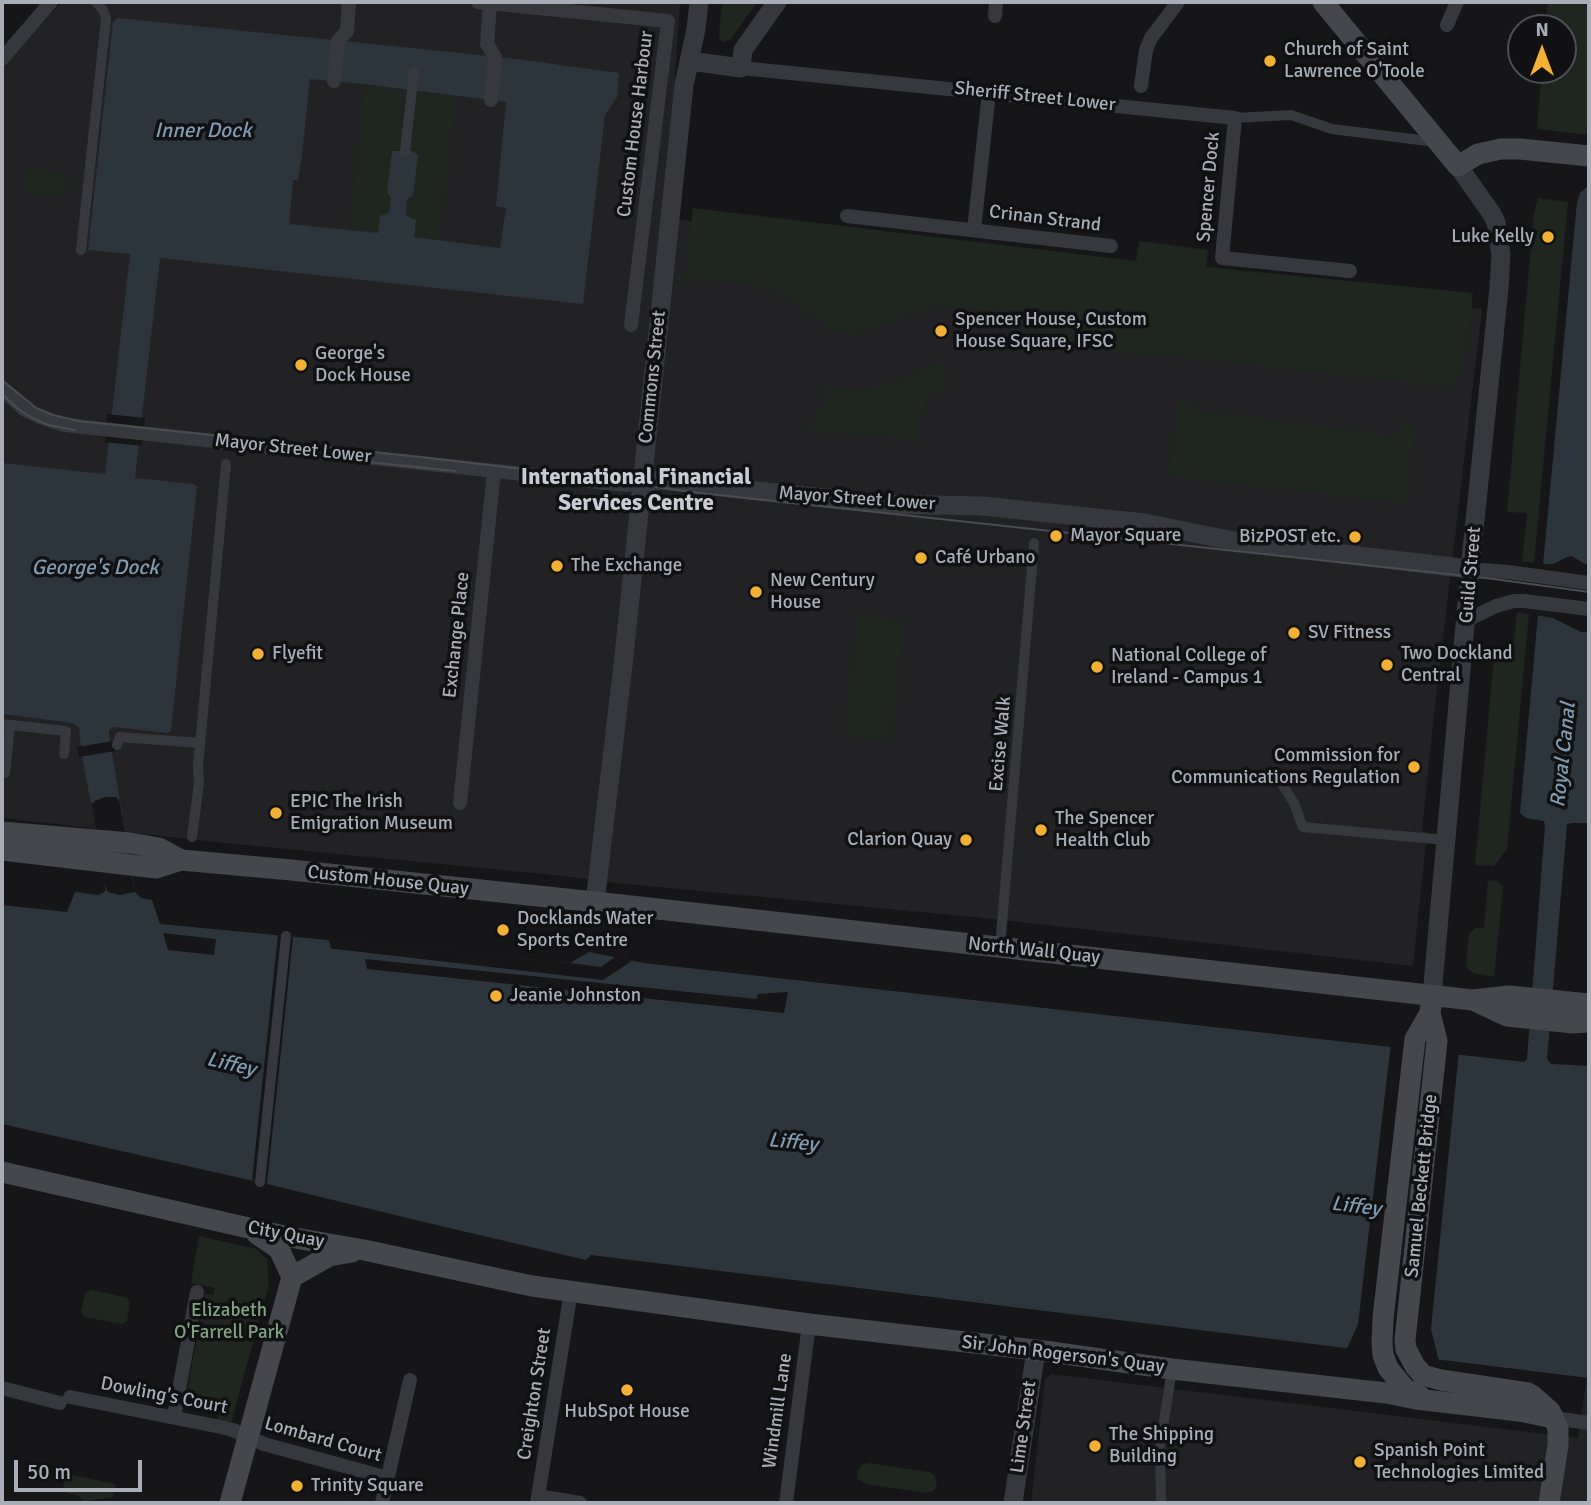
<!DOCTYPE html>
<html>
<head>
<meta charset="utf-8">
<style>
  body { margin:0 }
  #map { position:relative; width:1591px; height:1505px; overflow:hidden; background:#161618; font-family:Signika,sans-serif }
  canvas { display:block }
  .frame { position:absolute; inset:0; border:4px solid #a8adb8; pointer-events:none }
  .north { position:absolute; left:1507px; top:14px; width:70px; height:70px; box-sizing:border-box; background:#111113; border:2px solid #4d4f55; border-radius:50%; rotate:0deg; font-size:19px; font-weight:700; line-height:28px; text-align:center; color:#a8adb8 }
  .north::after { content:''; display:block; margin:auto; width:24px; height:32px; background:#f2b134; clip-path:polygon(50% 0,100% 100%,50% 72%,0 100%) }
  .scale { position:absolute; left:14px; top:1460px; width:128px; height:32px; box-sizing:border-box; border:4px solid #a8adb8; border-top:0; padding-left:9px; font-size:21px; line-height:24px; white-space:nowrap; color:#a8adb8; -webkit-text-stroke:5px #111113; paint-order:stroke }
</style>
</head>
<body>
<div id="map">
<canvas width="1591" height="1505"></canvas>
<div class="frame"></div>
<div class="north">N</div>
<div class="scale">50 m</div>
</div>
<script>
const context = document.querySelector('canvas').getContext('2d');
context.lineJoin = 'round';
function paint(path, color) { context.fillStyle = color; context.fill(path, 'evenodd'); }
const shape = rows => new Path2D(rows.map(r => 'M' + r).join(''));
function strokePath(path, color, width, dash) { context.strokeStyle = color; context.lineWidth = width; context.lineCap = dash ? 'butt' : 'round'; context.setLineDash(dash || []); context.stroke(path); }
function write(font, color, halo, rows, align = 'center') {
  context.font = font + ' Signika,sans-serif'; context.lineWidth = 7; context.setLineDash([]); context.textBaseline = 'middle'; context.strokeStyle = halo; context.fillStyle = color; for (const [text, x, y, turn = 0] of rows) {
    context.save(); context.translate(x, y); context.rotate((+turn || 0) * Math.PI / 180); context.textAlign = isNaN(turn) ? turn : align; if (halo) context.strokeText(text, 0, 0); context.fillText(text, 0, 0); context.restore();
  }
}
paint(shape([
  [62,2,680,2,667,205,681,220,1482,309,1434,714,1422,831,1427,832,1413,966,984,918,616,883,564,876,225,843,2,818,2,67],
  [1051,1374,1578,1438,1587,1377,1589,1378,1589,1503,1031,1503,1045,1379]
]), '#222225');
paint(shape([
  [722,2,757,2,730,40,724,42,720,40,719,35],
  [1548,2,1589,2,1589,135,1537,129,1542,70,1563,70,1563,28,1545,28],
  [364,84,412,93,457,95,440,240,414,237,406,216,412,151,398,150,389,214,378,233,349,230],
  [32,169,59,172,67,176,70,181,69,190,59,198,26,193,21,183,27,171],
  [1538,198,1568,202,1534,563,1522,562,1527,513,1507,512,1534,213],
  [693,208,1136,261,1139,241,1208,250,1206,267,1473,293,1466,361,1465,362,1464,371,1457,375,1455,387,1181,357,1126,353,1046,343,1020,323,1000,312,936,305,869,331,852,335,833,330,779,294,755,285,684,278],
  [947,360,943,395,927,393,920,440,800,429,810,422,823,403,821,384,848,391,893,383,933,364],
  [1180,402,1192,403,1192,410,1397,436,1398,425,1410,426,1415,432,1408,503,1169,476,1176,403],
  [1517,612,1529,614,1507,849,1494,866,1475,865,1494,657,1512,658],
  [857,615,905,621,891,741,843,735],
  [1488,880,1497,881,1503,887,1494,977,1473,973,1468,969,1466,963,1469,934,1475,928,1484,928],
  [199,1236,256,1249,267,1259,269,1285,238,1397,232,1422,217,1420,218,1410,207,1407,208,1401,186,1397,205,1294,213,1295,215,1288,191,1283],
  [91,1290,125,1297,130,1301,127,1321,122,1324,85,1317,81,1312,85,1293],
  [868,1463,929,1472,935,1476,937,1486,933,1491,926,1493,866,1484,858,1479,857,1473,862,1465],
  [72,1475,116,1484,113,1497,83,1502,80,1496,66,1493,63,1488,65,1477]
]), '#1e261f');
paint(shape([
  [118,18,509,58,619,73,617,97,605,115,583,304,160,258,135,478,193,484,197,486,171,730,168,733,113,727,109,730,109,735,135,892,141,898,152,900,160,924,570,963,589,952,644,963,1524,1062,1527,1059,1545,826,1544,821,1526,818,1520,813,1538,615,1522,613,1528,564,1543,565,1577,202,1580,193,1589,185,1589,823,1572,823,1567,824,1547,1059,1551,1064,1589,1066,1589,1378,591,1255,586,1260,424,1222,267,1184,2,1124,2,905,67,912,75,892,98,895,103,893,106,890,101,874,96,830,82,756,79,728,76,725,72,723,2,714,2,463,105,474,130,254,88,250,113,22],
  [310,79,364,84,506,102,496,206,506,208,500,248,414,237,416,220,406,215,407,200,413,195,418,155,412,151,392,151,387,192,391,198,389,213,380,216,378,233,289,224,293,180,298,180,302,155]
]), '#2c353c');
paint(shape([
  [107,414,145,418,142,446,105,442],
  [1571,556,1589,566,1589,632,1581,632,1553,618,1522,613,1528,564,1553,564,1565,558],
  [113,741,115,751,79,757,77,747],
  [105,797,117,797,117,799,119,799,125,833,128,834,132,854,95,850,96,830,91,803,94,803,94,801],
  [132,856,135,877,132,877,135,892,120,895,108,892,100,874,97,874,96,867],
  [163,933,216,939,214,955,168,950],
  [278,935,293,937,267,1184,252,1180],
  [329,940,570,963,601,967,615,957,632,961,603,980,335,949,331,949],
  [365,959,757,999,758,994,788,992,784,1013,367,969],
  [1391,1043,1459,1051,1431,1329,1439,1362,1346,1351,1358,1324]
]), '#161618');
strokePath(shape([
  [1235,118,1291,115,1332,129,1436,142],
  [405,151,414,72],
  [81,250,106,18,103,10,96,2],
  [2,724,66,731,64,754],
  [117,745,120,737,200,743],
  [5,773,10,725],
  [1276,774,1295,805,1300,820,1303,827,1446,840],
  [192,837,199,783,198,766,226,464],
  [1000,947,1034,543],
  [260,1182,286,936],
  [1161,1503,1160,1448,1172,1369]
]), '#37383d', 10);
strokePath(shape([
  [478,2,668,21,631,325],
  [490,3,487,44,495,57,491,100],
  [995,16,996,2],
  [1447,25,1457,2],
  [2,59,51,2],
  [741,68,1235,118,1222,258,1350,271],
  [334,81,338,41,347,31,349,2],
  [1141,86,1146,50,1151,38,1178,2],
  [847,216,1111,246],
  [974,230,989,92],
  [2,389,25,410,40,417,65,425,626,485,642,483],
  [1470,569,1508,572,1589,583],
  [1467,620,1496,606,1514,601,1524,601,1589,609],
  [460,803,494,471],
  [2,1388,60,1403],
  [70,1397,221,1427,233,1430,264,1444,388,1478],
  [174,1417,197,1292],
  [1554,1418,1589,1423],
  [538,1496,580,1503],
  [382,1503,410,1380],
  [537,1503,571,1291],
  [786,1503,809,1324]
]), '#37383d', 14);
strokePath(shape([
  [690,61,741,68,743,50,777,2],
  [642,483,662,480,739,489,883,504,982,506,1145,523,1233,541,1470,569],
  [595,902,623,665,684,85,696,29,699,2],
  [1432,996,1470,569,1499,288,1501,255,1496,222,1492,214,1458,166],
  [1013,1503,1036,1350]
]), '#37383d', 19);
strokePath(shape([
  [1323,2,1458,166,1478,154,1501,149,1520,149,1589,156],
  [2,832,130,843,159,848,181,860],
  [2,850,156,868,181,860,291,870,595,902,1473,1000,1509,996,1589,1004],
  [1432,996,1430,1013,1437,1041,1405,1340,1406,1349,1415,1366,1423,1375,1441,1380,1528,1393,1533,1396,1550,1411,1558,1428,1558,1445,1549,1503],
  [1473,1000,1507,1016,1573,1023,1589,1022],
  [2,1172,284,1236,364,1250,532,1286,809,1324,1044,1351,1172,1369,1386,1393,1416,1399,1519,1411,1554,1418],
  [292,1277,329,1256,352,1252],
  [1419,1395,1405,1389,1388,1368,1383,1355,1382,1343,1383,1318,1415,1039,1430,1013],
  [230,1503,292,1277,279,1249,257,1234]
]), '#45474d', 21);
strokePath(shape([
  [2,380,36,408,53,415,78,421,420,457,582,476,691,492,1494,579,1589,592],
  [2,394,18,409,32,418,48,425,75,430],
  [368,462,455,471]
]), '#4a4c52', 2);
for (const [x, y, r, color] of [
  [1270,61,7,"#f2b134"],
  [1548,237,7,"#f2b134"],
  [941,331,7,"#f2b134"],
  [301,365,7,"#f2b134"],
  [1056,536,7,"#f2b134"],
  [1355,537,7,"#f2b134"],
  [921,558,7,"#f2b134"],
  [557,566,7,"#f2b134"],
  [756,592,7,"#f2b134"],
  [1294,633,7,"#f2b134"],
  [258,654,7,"#f2b134"],
  [1387,665,7,"#f2b134"],
  [1097,667,7,"#f2b134"],
  [1414,767,7,"#f2b134"],
  [276,813,7,"#f2b134"],
  [1041,830,7,"#f2b134"],
  [966,840,7,"#f2b134"],
  [503,930,7,"#f2b134"],
  [496,996,7,"#f2b134"],
  [627,1390,7,"#f2b134"],
  [1095,1446,7,"#f2b134"],
  [1360,1462,7,"#f2b134"],
  [297,1486,7,"#f2b134"]
]) { const dot = new Path2D(); dot.arc(x, y, r, 0, 2 * Math.PI); context.fillStyle = color; context.fill(dot); strokePath(dot, '#111113', 2.5); }
write('19px', '#a8adb8', '#111113', [
  ["Church of Saint",1284,50],
  ["Lawrence O'Toole",1284,72],
  ["Luke Kelly",1534,237,"right"],
  ["Spencer House, Custom",955,320],
  ["House Square, IFSC",955,342],
  ["George's",315,354],
  ["Dock House",315,376],
  ["Mayor Square",1070,536],
  ["BizPOST etc.",1341,537,"right"],
  ["Café Urbano",935,558],
  ["The Exchange",571,566],
  ["New Century",770,581],
  ["House",770,603],
  ["SV Fitness",1308,633],
  ["Flyefit",272,654],
  ["Two Dockland",1401,654],
  ["Central",1401,676],
  ["National College of",1111,656],
  ["Ireland - Campus 1",1111,678],
  ["Commission for",1400,756,"right"],
  ["Communications Regulation",1400,778,"right"],
  ["EPIC The Irish",290,802],
  ["Emigration Museum",290,824],
  ["The Spencer",1055,819],
  ["Health Club",1055,841],
  ["Clarion Quay",952,840,"right"],
  ["Docklands Water",517,919],
  ["Sports Centre",517,941],
  ["Jeanie Johnston",510,996],
  ["HubSpot House",627,1412,"center"],
  ["The Shipping",1109,1435],
  ["Building",1109,1457],
  ["Spanish Point",1374,1451],
  ["Technologies Limited",1374,1473],
  ["Trinity Square",311,1486]
], 'left');
write('19px', '#a8adb8', '#111113', [
  ["Sheriff Street Lower",1035,97,6],
  ["Custom House Harbour",636,124,-83],
  ["Spencer Dock",1209,187,-85],
  ["Crinan Strand",1045,219,7],
  ["Commons Street",653,377,-84],
  ["Mayor Street Lower",293,449,6],
  ["Mayor Street Lower",857,499,4],
  ["Guild Street",1471,575,-85],
  ["Exchange Place",457,635,-84],
  ["Excise Walk",1001,744,-85],
  ["Custom House Quay",388,881,6],
  ["North Wall Quay",1034,951,6],
  ["Samuel Beckett Bridge",1422,1186,-84],
  ["City Quay",286,1235,11],
  ["Sir John Rogerson's Quay",1063,1355,7],
  ["Creighton Street",535,1394,-81],
  ["Dowling's Court",164,1396,11],
  ["Windmill Lane",778,1411,-82],
  ["Lime Street",1024,1427,-82],
  ["Lombard Court",323,1440,16]
]);
write('19px', '#7fa381', '#111113', [
  ["Elizabeth",229,1311],
  ["O'Farrell Park",229,1333]
]);
write('italic 21px', '#7f9bb3', '#111113', [
  ["Inner Dock",203,131],
  ["George's Dock",95,568],
  ["Royal Canal",1564,755,-84],
  ["Liffey",231,1065,13],
  ["Liffey",793,1143,6],
  ["Liffey",1356,1207,7]
]);
write('bold 23px', '#c9ccd4', '#111113', [
  ["International Financial",636,478],
  ["Services Centre",636,504]
]);
</script>
</body>
</html>
